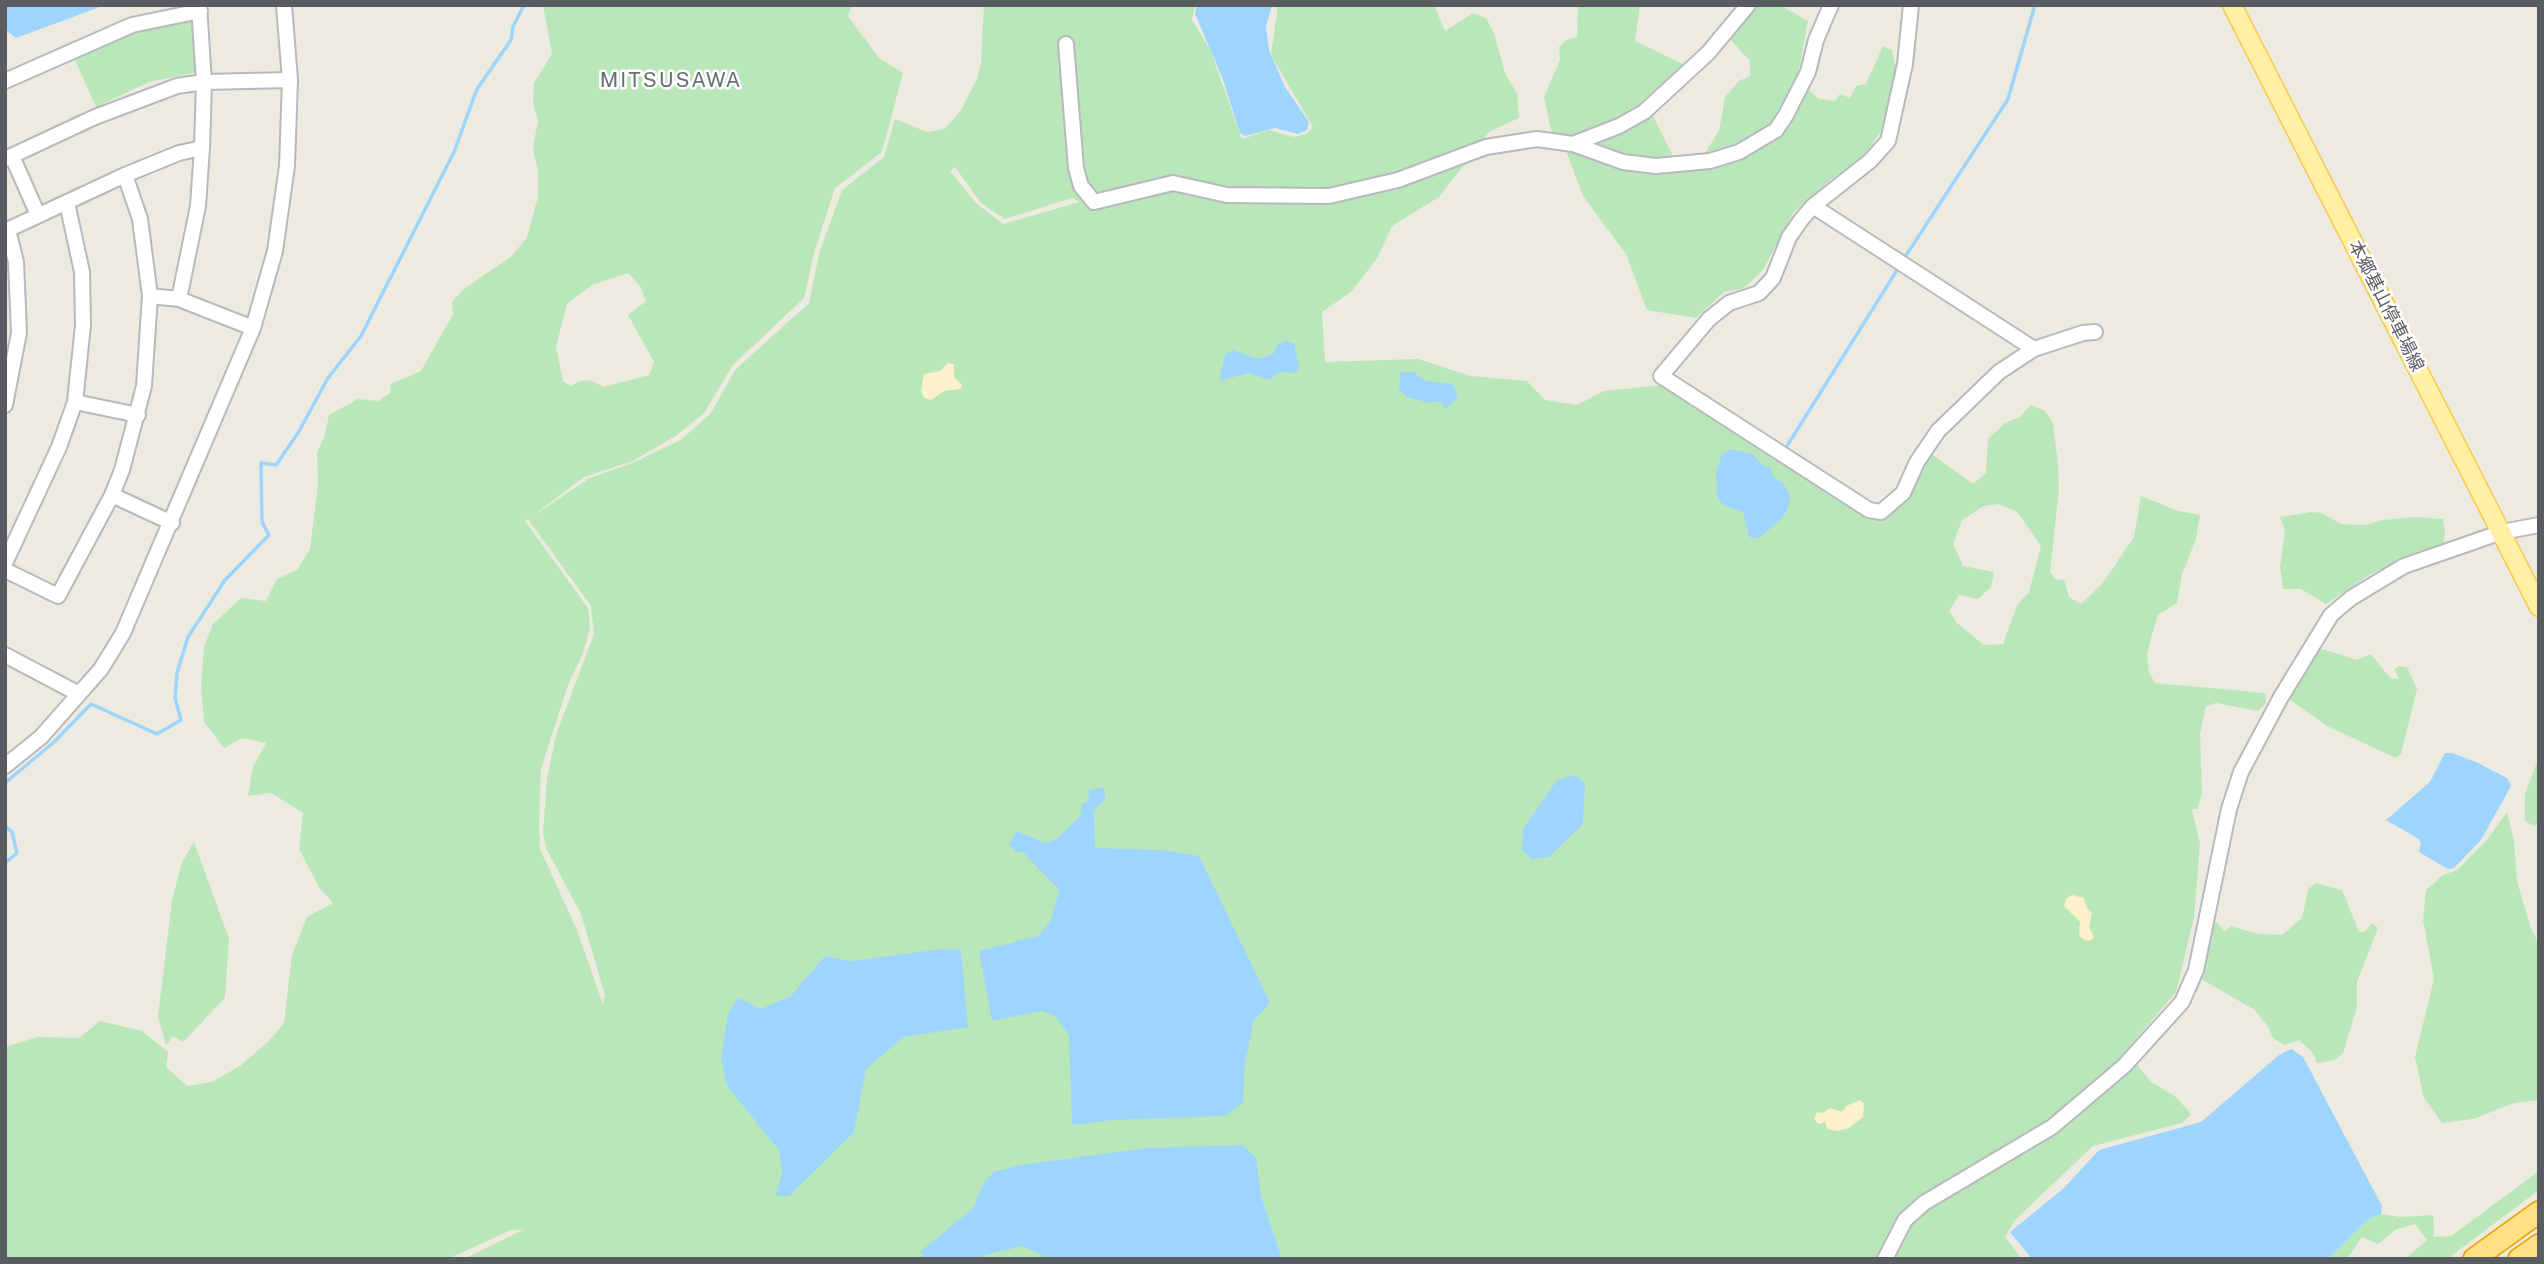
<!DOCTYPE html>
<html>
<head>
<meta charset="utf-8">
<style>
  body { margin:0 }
  #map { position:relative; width:2544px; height:1264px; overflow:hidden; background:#edeae0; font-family:"Public Sans",sans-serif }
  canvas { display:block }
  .frame { position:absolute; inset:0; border:7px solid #595d62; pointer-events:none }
</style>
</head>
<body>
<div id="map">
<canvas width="2544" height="1264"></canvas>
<div class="frame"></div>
</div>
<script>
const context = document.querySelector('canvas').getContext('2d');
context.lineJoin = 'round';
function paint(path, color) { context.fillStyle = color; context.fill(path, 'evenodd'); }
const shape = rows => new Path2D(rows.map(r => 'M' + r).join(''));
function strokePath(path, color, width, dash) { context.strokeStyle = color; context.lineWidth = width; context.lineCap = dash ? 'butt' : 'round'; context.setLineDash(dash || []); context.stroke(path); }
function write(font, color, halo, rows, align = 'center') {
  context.font = font + ' "Public Sans","Noto Sans JP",sans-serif'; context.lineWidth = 5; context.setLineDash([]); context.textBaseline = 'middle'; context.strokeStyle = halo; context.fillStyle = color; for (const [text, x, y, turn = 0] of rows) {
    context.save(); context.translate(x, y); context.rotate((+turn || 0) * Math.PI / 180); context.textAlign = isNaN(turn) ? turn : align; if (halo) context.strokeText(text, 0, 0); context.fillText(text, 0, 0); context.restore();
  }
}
paint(shape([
  [543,5,852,5,848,16,879,58,903,73,882,152,835,188,814,253,804,298,733,365,704,413,677,435,633,461,584,477,531,517,590,478,635,462,682,439,711,413,735,370,809,303,819,254,842,190,884,157,895,119,927,132,944,129,960,112,977,79,981,63,984,5,1195,5,1192,20,1210,49,1242,139,1269,130,1293,137,1306,134,1313,127,1271,55,1278,5,1434,5,1445,31,1473,13,1486,18,1494,33,1505,73,1517,94,1519,118,1490,131,1439,197,1392,226,1378,257,1351,292,1322,312,1325,362,1418,359,1471,376,1527,381,1545,400,1577,405,1604,391,1662,385,1866,515,1867,520,1891,514,1921,468,1933,455,1973,484,1986,473,1988,439,2005,423,2020,417,2031,405,2045,411,2053,423,2058,464,2059,490,2050,572,2055,579,2064,580,2069,597,2081,604,2102,584,2134,537,2141,496,2178,511,2200,515,2196,539,2182,574,2177,603,2158,615,2152,635,2147,655,2149,672,2155,683,2265,693,2266,703,2258,711,2216,703,2206,706,2200,734,2202,794,2197,809,2192,809,2200,844,2194,918,2176,992,2130,1046,2135,1062,2150,1081,2176,1097,2191,1114,2182,1123,2093,1146,2016,1219,2005,1237,2022,1259,464,1259,523,1230,511,1230,448,1259,5,1259,5,1047,38,1037,79,1038,100,1021,142,1031,168,1052,166,1067,187,1086,212,1082,240,1066,268,1042,284,1023,292,955,307,917,333,903,319,887,299,849,303,813,271,793,248,796,253,767,266,743,242,738,224,748,204,722,201,685,204,647,213,624,241,598,266,601,277,579,297,570,310,549,318,485,317,452,325,435,329,415,358,399,378,401,390,393,391,384,421,371,453,314,452,302,464,289,512,256,527,237,538,197,538,171,533,148,538,120,533,103,534,83,552,54],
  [955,167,981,203,1005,219,1072,198,1080,202,1003,224,976,203,950,171],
  [628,273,640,286,646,301,628,315,654,362,649,375,604,387,590,380,577,382,571,386,563,381,556,347,567,304,592,285],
  [1999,504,2017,512,2041,546,2029,592,2017,605,2003,644,1984,645,1957,623,1949,611,1959,595,1978,599,1991,587,1994,572,1963,566,1953,544,1962,520,1984,506],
  [528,519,591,606,594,634,556,735,547,779,543,833,546,848,581,914,605,995,603,1005,577,930,540,849,539,824,541,769,569,682,583,653,590,628,588,608,525,521],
  [1578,5,1640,5,1635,41,1683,64,1648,106,1675,160,1703,156,1719,131,1725,97,1739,81,1750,76,1750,61,1730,39,1751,5,1780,5,1808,21,1797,81,1819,99,1835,101,1840,94,1850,98,1856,86,1866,84,1883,46,1892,50,1896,69,1887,121,1871,146,1858,161,1830,180,1793,213,1763,270,1744,288,1724,292,1696,318,1647,310,1626,254,1583,196,1567,153,1551,130,1544,97,1560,60,1559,47,1566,40,1577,37],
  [190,19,195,22,198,69,194,73,149,82,96,107,73,56,150,26],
  [2311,512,2322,513,2341,524,2365,525,2383,520,2416,517,2443,519,2445,534,2443,545,2418,551,2369,575,2326,604,2301,589,2283,589,2280,567,2285,531,2280,517],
  [2314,649,2322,649,2357,660,2371,654,2390,678,2399,679,2395,669,2399,666,2407,667,2417,689,2401,754,2396,758,2327,726,2289,699,2288,693],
  [2539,757,2539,823,2534,826,2525,821,2525,794],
  [2507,812,2514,841,2517,881,2531,929,2539,943,2539,1100,2514,1103,2473,1119,2442,1123,2424,1098,2415,1057,2434,979,2423,920,2426,890,2443,875,2457,870,2486,841],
  [194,842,229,939,225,998,183,1042,173,1036,166,1045,158,1017,172,900,182,862],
  [2315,883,2342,890,2359,932,2365,932,2372,923,2378,928,2357,982,2357,1007,2343,1053,2335,1060,2317,1063,2313,1053,2299,1040,2284,1045,2273,1038,2269,1028,2255,1010,2201,979,2200,972,2209,927,2216,922,2225,931,2231,926,2258,934,2282,935,2302,918,2308,890],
  [2539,1171,2539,1190,2447,1259,2405,1259,2427,1240,2415,1224,2395,1230,2378,1244,2362,1237,2347,1259,2328,1259,2367,1220,2381,1214,2401,1217,2433,1215,2434,1237,2451,1236]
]), '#bae7ba');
paint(shape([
  [948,363,954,364,954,377,962,385,961,389,944,391,931,400,924,398,921,391,924,374,940,371],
  [2072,895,2084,898,2086,907,2092,913,2089,927,2094,937,2091,940,2086,941,2079,936,2080,922,2064,906,2066,899],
  [1860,1100,1864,1104,1863,1117,1849,1128,1838,1131,1827,1129,1825,1122,1818,1124,1814,1118,1817,1112,1823,1113,1830,1108,1842,1112,1846,1106]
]), '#fcf1cb');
paint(shape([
  [5,5,105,5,16,38,5,29],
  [1197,5,1272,5,1266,26,1269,50,1285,87,1309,122,1307,130,1298,134,1275,128,1245,136,1240,133,1222,77,1195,14],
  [1285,341,1294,343,1299,368,1295,373,1280,372,1269,380,1249,373,1219,381,1225,355,1232,350,1258,359,1273,354,1277,345],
  [1401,372,1413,372,1426,381,1453,384,1458,398,1445,409,1440,401,1429,403,1407,397,1399,390],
  [1731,449,1753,454,1761,464,1771,468,1773,477,1783,483,1789,493,1790,502,1783,518,1759,538,1749,537,1743,512,1724,506,1718,499,1716,472,1722,454],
  [2445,753,2452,753,2476,762,2507,778,2511,786,2481,840,2454,868,2448,869,2419,852,2421,844,2419,839,2386,820,2430,782],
  [1575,775,1585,783,1583,824,1549,857,1532,859,1522,850,1523,829,1557,780],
  [1103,787,1106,798,1094,811,1095,848,1164,850,1199,856,1270,1003,1254,1020,1245,1063,1243,1102,1225,1116,1112,1120,1072,1125,1069,1035,1055,1016,1041,1011,992,1021,979,951,1038,936,1051,921,1059,890,1023,852,1016,852,1009,844,1017,831,1045,843,1056,839,1080,817,1082,804,1089,800,1088,791],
  [942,949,961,950,968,1027,904,1037,866,1069,854,1132,789,1196,776,1196,782,1172,779,1150,727,1086,721,1059,728,1014,738,998,761,1009,791,996,825,956,851,961],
  [2291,1049,2303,1057,2382,1206,2381,1214,2367,1220,2328,1259,2032,1259,2010,1232,2064,1188,2099,1150,2201,1122,2279,1055],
  [1243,1145,1256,1158,1261,1196,1282,1259,1049,1259,1022,1246,970,1259,926,1259,920,1252,973,1208,982,1186,993,1172,1021,1165,1147,1148]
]), '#9ed5ff');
strokePath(shape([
  [1903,260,2008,99,2035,5],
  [1787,446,1899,267],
  [5,783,54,742,91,704,157,734,181,720,175,698,177,673,188,637,225,580,269,535,262,522,261,463,276,465,298,433,328,378,361,336,454,152,477,89,511,40,513,27,524,5],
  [5,826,12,832,17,853,5,863]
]), '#9ed5ff', 3.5);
const minor = shape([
  [1911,5,1905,64,1888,141,1870,161,1813,206,1801,220,1789,237,1773,278,1759,293,1729,303,1709,319,1661,376,1869,510,1881,512,1903,493,1917,462,1938,431,1999,372,2034,349,2083,333,2095,332],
  [1066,44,1076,168,1081,186,1094,202,1173,183,1227,195,1329,196,1398,180,1486,147,1537,139,1573,144,1623,162,1656,166,1710,161,1739,152,1776,130,1786,115,1808,72,1816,40,1831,5],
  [5,81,132,25,200,11],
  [1573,144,1619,126,1644,112,1708,53,1748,5],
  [12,156,38,215],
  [5,159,95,117,177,86,204,82,290,80],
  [1813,206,2034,349],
  [5,231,125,175,179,153,202,148],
  [150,296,179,299,253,328],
  [179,299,198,206,202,148,204,82,199,5],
  [75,402,138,415],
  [5,405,19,333,16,262,8,230],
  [112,495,172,523],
  [5,563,59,447,75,402,83,325,82,272,67,203],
  [5,570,58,596,112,495,122,470,144,386,150,296,140,219,125,175],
  [5,655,79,694],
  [5,766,41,737,79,694,101,669,123,633,253,328,275,251,287,166,290,80,284,5],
  [1885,1259,1905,1220,1924,1203,2052,1127,2124,1066,2182,1002,2196,970,2229,809,2241,772,2281,697,2331,615,2351,598,2404,566,2502,532,2539,525]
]);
const major = shape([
  [2232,5,2539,607]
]);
const highway = shape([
  [2474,1259,2539,1212],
  [2519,1259,2539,1245]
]);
strokePath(minor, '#b6b9be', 18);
strokePath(major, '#fac94c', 21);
strokePath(highway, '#eda200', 24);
strokePath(minor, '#fff', 14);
strokePath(major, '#fff0a3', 18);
strokePath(highway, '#ffe085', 21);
write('18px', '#595d62', '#fff', [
  ["本郷基山停車場線",2386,306,63]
]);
context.letterSpacing = '2px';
write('21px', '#6a6f74', '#fff', [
  ["MITSUSAWA",671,81]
]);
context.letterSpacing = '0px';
</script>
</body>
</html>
